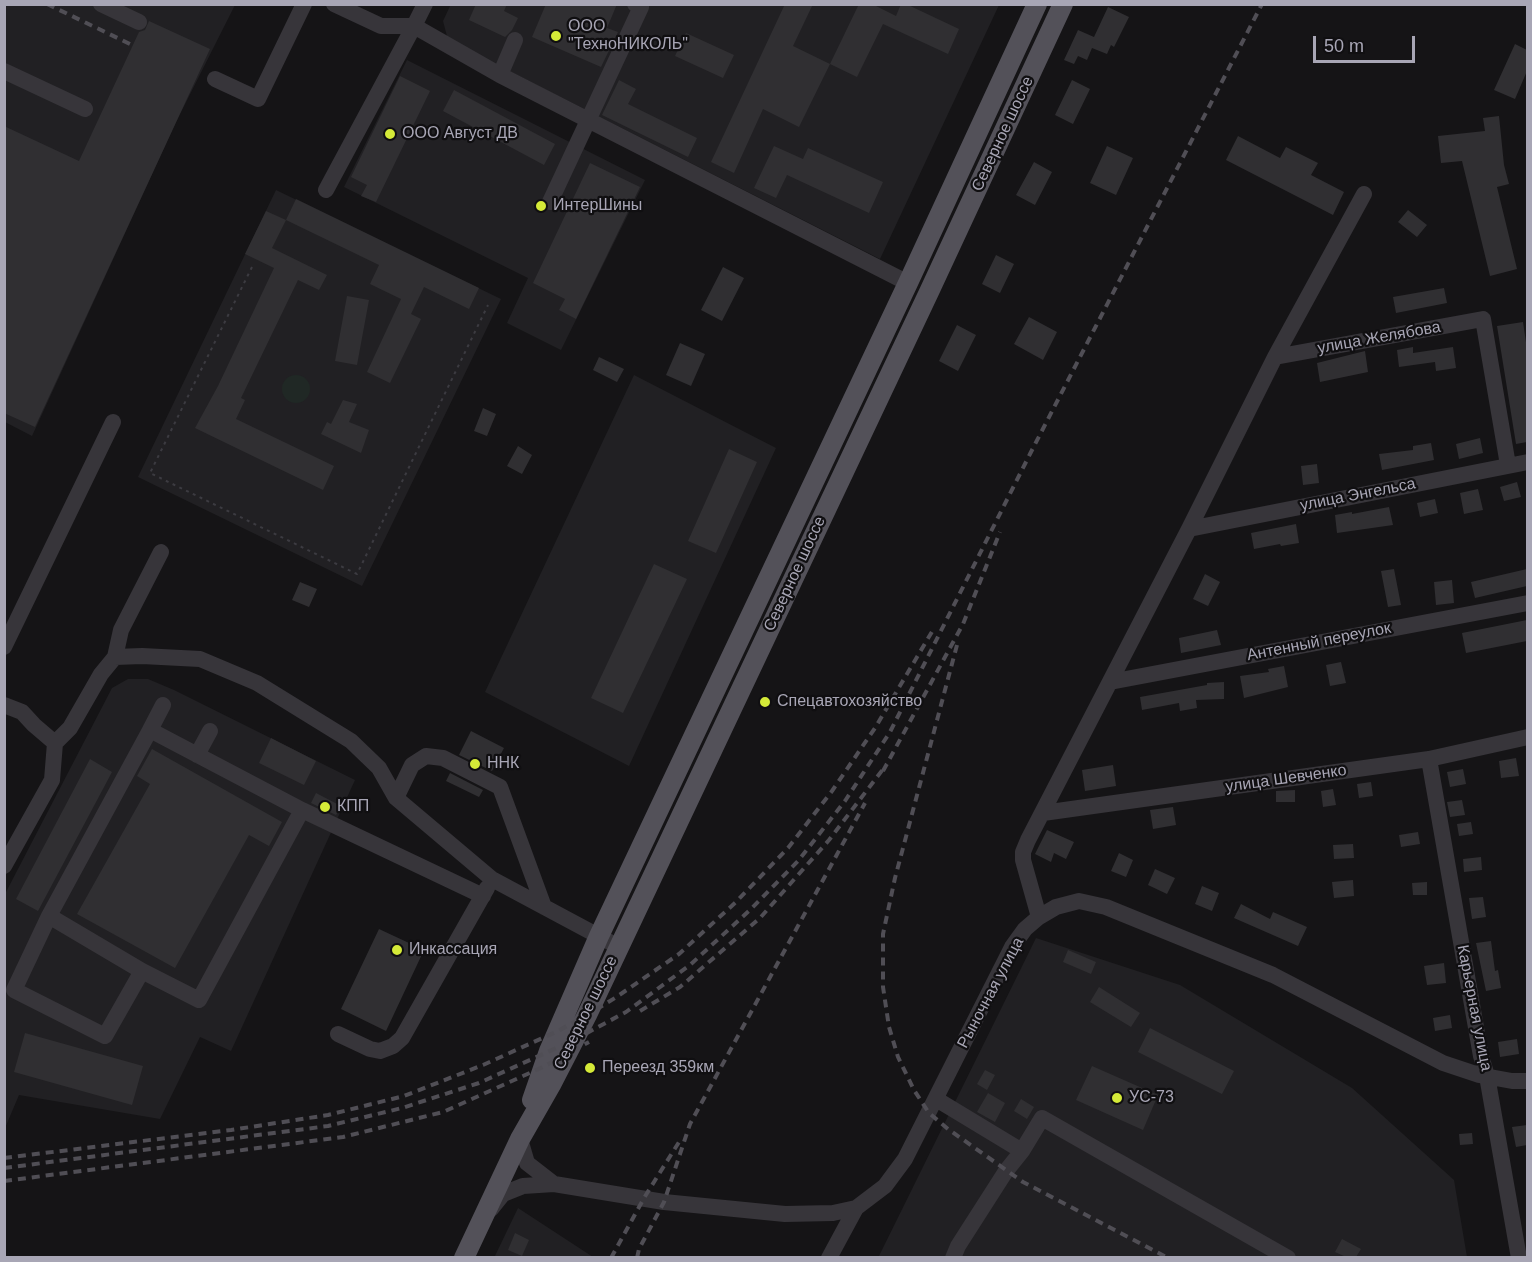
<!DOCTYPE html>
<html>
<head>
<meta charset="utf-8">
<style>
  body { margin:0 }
  #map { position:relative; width:1532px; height:1262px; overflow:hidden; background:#151416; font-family:Helvetica,sans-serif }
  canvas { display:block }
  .frame { position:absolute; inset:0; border:6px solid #a8a6b5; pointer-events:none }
  .scale { position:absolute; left:1313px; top:36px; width:102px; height:27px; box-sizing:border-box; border:3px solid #a8a6b5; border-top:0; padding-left:8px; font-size:18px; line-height:21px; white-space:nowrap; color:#a8a6b5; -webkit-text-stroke:4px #100f11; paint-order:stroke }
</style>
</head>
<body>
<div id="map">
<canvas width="1532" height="1262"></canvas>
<div class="frame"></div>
<div class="scale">50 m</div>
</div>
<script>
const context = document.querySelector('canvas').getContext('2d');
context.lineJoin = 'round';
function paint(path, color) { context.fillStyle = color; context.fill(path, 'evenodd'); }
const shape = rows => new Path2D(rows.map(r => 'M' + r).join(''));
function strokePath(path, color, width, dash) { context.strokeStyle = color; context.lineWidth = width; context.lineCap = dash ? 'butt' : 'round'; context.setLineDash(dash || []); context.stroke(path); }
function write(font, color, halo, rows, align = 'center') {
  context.font = font + ' Helvetica,sans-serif'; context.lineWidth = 4.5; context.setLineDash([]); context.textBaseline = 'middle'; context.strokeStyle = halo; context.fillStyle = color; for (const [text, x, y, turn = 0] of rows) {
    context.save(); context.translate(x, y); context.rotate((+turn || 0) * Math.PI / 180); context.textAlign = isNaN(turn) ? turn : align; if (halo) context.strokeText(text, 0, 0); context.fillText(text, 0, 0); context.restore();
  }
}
paint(shape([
  [451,4,999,5,880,259,448,40,443,21],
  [4,5,235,5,176,122,32,436,5,422],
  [407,60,645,180,561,350,507,323,528,278,344,187],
  [276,190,501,299,362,586,138,477],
  [634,375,776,448,629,766,485,692],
  [128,679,148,679,174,690,355,780,231,1051,200,1037,160,1119,19,1095,5,1128,5,894,112,688],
  [1036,938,1180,985,1352,1088,1454,1180,1467,1257,878,1258],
  [518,1208,593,1257,494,1258]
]), '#212023');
paint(shape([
  '282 389a14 14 0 1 1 28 0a14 14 0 1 1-28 0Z'
]), '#202825');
paint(shape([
  [476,4,507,4,504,11,518,18,512,30,505,37,469,20],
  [546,4,617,4,607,28,618,32,601,67,532,37],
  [785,4,813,4,793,46,830,64,799,127,763,109,734,173,711,162],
  [859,4,872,4,896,16,901,4,906,4,959,29,948,54,883,24,857,77,830,64],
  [1108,7,1129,17,1114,47,1111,45,1107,54,1092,48,1087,60,1078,56,1074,64,1064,60,1078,30,1094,37],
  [149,21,210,49,35,427,4,413,4,126,79,161,139,32,145,30],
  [686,33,734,55,723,78,675,56],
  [1515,44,1527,50,1527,71,1515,99,1494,90],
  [400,76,430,91,376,202,361,196,367,185,351,177],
  [619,80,636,89,628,104,697,138,688,157,602,115],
  [1072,80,1090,89,1073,124,1055,115],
  [454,90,555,144,544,165,443,111],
  [1499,116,1504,165,1509,184,1497,187,1517,269,1490,276,1462,161,1441,163,1438,136,1485,131,1483,118],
  [1238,136,1280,158,1286,147,1318,163,1311,175,1344,192,1333,215,1226,160],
  [774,146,803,159,808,148,883,182,869,213,787,175,776,198,754,188],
  [1107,146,1133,158,1116,195,1090,183],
  [1034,162,1052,172,1035,205,1016,195],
  [590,163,640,187,576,319,559,310,565,299,533,283],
  [296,199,479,288,469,309,424,287,411,314,421,319,390,383,367,372,401,299,370,284,379,265,286,220],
  [1408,210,1427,225,1417,237,1398,222],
  [266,211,286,220,272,248,327,275,319,290,298,280,241,398,245,400,236,419,334,466,323,490,195,428,218,386,274,268,245,254],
  [996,255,1014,264,1000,293,982,284],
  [723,267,744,278,722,321,701,310],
  [1444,288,1447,303,1396,313,1393,297],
  [347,296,369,300,357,365,335,361],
  [1029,317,1057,332,1043,360,1014,344],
  [1523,322,1527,349,1527,442,1516,444,1497,326],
  [957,325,976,335,958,371,939,361],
  [680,343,705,354,691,386,666,375],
  [1413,347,1413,353,1453,347,1456,368,1436,371,1435,362,1399,367,1397,350],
  [1365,351,1368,372,1320,382,1317,363],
  [599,357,624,369,617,382,593,370],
  [343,400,357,404,349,422,369,430,361,453,321,434,327,422,331,424],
  [483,408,496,414,487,436,474,431],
  [1480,438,1483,453,1459,459,1456,444],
  [1431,443,1434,460,1382,470,1379,454,1413,450,1413,446],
  [518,446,532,455,522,474,507,466],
  [729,449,757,462,716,553,688,541],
  [1317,464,1319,483,1303,485,1301,466],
  [1517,482,1521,497,1504,501,1500,487],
  [1478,489,1483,510,1464,514,1460,493],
  [1435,499,1438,513,1420,517,1417,503],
  [1389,507,1393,525,1337,533,1335,515,1352,512,1352,514],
  [1296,524,1299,543,1281,546,1280,544,1254,549,1251,533],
  [654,564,687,579,623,713,591,698],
  [1394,569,1401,605,1388,607,1381,571],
  [1527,569,1527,586,1475,598,1471,582],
  [1205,574,1220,582,1208,606,1193,599],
  [1452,580,1454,603,1436,605,1434,582],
  [300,582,317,589,309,607,292,600],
  [1527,620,1527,641,1466,653,1462,633],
  [1217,630,1221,645,1181,653,1179,638],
  [1341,662,1346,683,1330,686,1326,665],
  [1284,666,1288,687,1244,698,1240,676,1269,672,1268,669],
  [1224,682,1224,699,1196,700,1197,708,1180,711,1179,703,1142,710,1140,697,1207,685,1207,683],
  [471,731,504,748,492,771,459,755],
  [271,738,316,761,304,785,259,763],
  [152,749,282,822,269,846,249,835,175,968,77,914,150,784,137,776],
  [1516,758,1519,776,1501,778,1499,761],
  [90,759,112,772,38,911,16,899],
  [1113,765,1116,786,1085,791,1082,770],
  [1463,769,1466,784,1450,787,1447,772],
  [450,773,483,790,479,797,446,781],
  [1371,782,1373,796,1359,798,1357,784],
  [1333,789,1336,805,1323,807,1321,791],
  [1295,790,1295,802,1276,802,1276,791],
  [316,793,341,806,336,815,311,803],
  [1462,800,1465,815,1450,817,1447,802],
  [1173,807,1176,825,1153,829,1150,810],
  [1471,822,1473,834,1459,836,1457,824],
  [1047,830,1074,842,1066,859,1054,853,1051,862,1035,854],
  [1418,832,1420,844,1401,847,1399,835],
  [1353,844,1354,858,1334,859,1333,845],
  [1119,853,1133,860,1126,877,1111,871],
  [1481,857,1482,870,1464,872,1463,859],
  [1155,869,1175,878,1167,894,1148,885],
  [1353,880,1354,896,1334,898,1332,882],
  [1427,882,1427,895,1413,895,1412,883],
  [1202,886,1219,893,1212,911,1195,904],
  [1483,897,1486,917,1472,919,1469,898],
  [1241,904,1270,919,1273,912,1307,927,1298,946,1234,918],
  [379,929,424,950,386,1031,341,1009],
  [1491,941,1495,971,1498,970,1501,988,1486,991,1476,943],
  [1068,950,1096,962,1091,974,1063,962],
  [1444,963,1446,983,1427,985,1424,966],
  [1099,987,1140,1013,1131,1027,1090,1002],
  [1450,1015,1452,1028,1435,1031,1433,1018],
  [1150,1028,1234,1071,1222,1094,1138,1052],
  [25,1033,143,1066,132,1105,14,1072],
  [1517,1039,1519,1054,1500,1057,1498,1042],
  [1092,1066,1158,1095,1143,1130,1076,1100],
  [985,1070,995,1075,987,1090,977,1084],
  [988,1093,1005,1103,995,1122,977,1112],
  [1021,1099,1034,1107,1027,1119,1014,1111],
  [1527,1125,1527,1145,1516,1147,1512,1127],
  [1472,1133,1473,1144,1460,1145,1459,1134],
  [515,1233,529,1240,522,1256,508,1250],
  [1342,1239,1361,1249,1356,1257,1346,1257,1335,1252]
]), '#302f32');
strokePath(shape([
  [252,267,150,473,357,574,488,305]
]), '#3c3b41', 2, [3, 4.5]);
strokePath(shape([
  [101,4,139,22],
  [334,4,381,26,414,26,425,4],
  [4,71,85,109],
  [500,75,515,40],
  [215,79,258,99,304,4],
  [326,190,414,26,500,75,908,283],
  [550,202,641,7,635,4],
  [1275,357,1483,319,1508,465],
  [1189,529,1528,462],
  [4,647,113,422],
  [115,657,142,656,200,659,257,683,351,741,379,768,396,798,492,879,619,947],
  [1110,682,1528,603],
  [4,705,22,712,34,725,55,743],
  [150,730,163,705],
  [197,755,210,731],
  [1429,759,1481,1056,1487,1076,1519,1258],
  [396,798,412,765,426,756,443,758,500,787,544,907],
  [1043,813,1429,759,1528,737],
  [4,866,52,780,55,743,70,728,101,674,115,657,121,630,161,552],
  [49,916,150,730,302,810],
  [1039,917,1023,860,1023,852,1028,840,1189,529,1275,357,1364,194],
  [142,971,105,1036,14,990,49,916,142,971,199,1000,302,810,483,896],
  [338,1034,370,1049,380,1051,393,1046,402,1038,487,888],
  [936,1099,1022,1151,1042,1118,1288,1258],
  [520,1139,527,1163,554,1184,664,1202,785,1214,833,1213,856,1208,885,1186,905,1159,1012,947,1025,929,1039,917,1056,907,1079,901,1106,907,1273,975,1443,1063,1479,1075,1512,1081,1528,1081],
  [491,1209,503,1194,523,1186,554,1184],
  [829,1258,856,1208],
  [953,1258,958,1246,1006,1171,1022,1151]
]), '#37353a', 16);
strokePath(shape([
  [532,1100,549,1051,599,936,908,283,1037,4],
  [464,1258,520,1139,552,1083,587,1015,929,292,1063,4]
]), '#535159', 20);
strokePath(shape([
  [47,4,130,44],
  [957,645,895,878,883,934,883,987,889,1027,898,1057,914,1090,929,1113,948,1129,1023,1182,1168,1258],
  [883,771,963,624,1000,532],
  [640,1011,680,987,760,918,829,840,887,764],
  [4,1158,231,1130,328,1115,404,1096,483,1065,558,1031,587,1015,615,998,679,954,736,902,788,848,832,791,875,728,933,630],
  [4,1168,328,1126,402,1108,479,1083,572,1041,626,1012,690,965,751,909,798,861,845,801,890,732,1031,452,1262,4],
  [4,1181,343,1137,443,1112,543,1067,589,1042],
  [611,1258,644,1198,679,1142],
  [637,1258,639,1249,664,1202,690,1124,865,803]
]), '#504e55', 4, [8, 6]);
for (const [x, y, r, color] of [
  [556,36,6,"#d5ea38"],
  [390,134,6,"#d5ea38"],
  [541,206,6,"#d5ea38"],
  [765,702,6,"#d5ea38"],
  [475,764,6,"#d5ea38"],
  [325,807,6,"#d5ea38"],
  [397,950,6,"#d5ea38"],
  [590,1068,6,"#d5ea38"],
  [1117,1098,6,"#d5ea38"]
]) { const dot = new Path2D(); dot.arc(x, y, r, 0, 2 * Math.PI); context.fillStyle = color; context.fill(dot); strokePath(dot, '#100f11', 2); }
write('16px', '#a8a6b5', '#100f11', [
  ["ООО",568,27],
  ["\"ТехноНИКОЛЬ\"",568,45],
  ["ООО Август ДВ",402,134],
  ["ИнтерШины",553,206],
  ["Спецавтохозяйство",777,702],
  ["ННК",487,764],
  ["КПП",337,807],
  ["Инкассация",409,950],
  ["Переезд 359км",602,1068],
  ["УС-73",1129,1098]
], 'left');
write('16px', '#a8a6b5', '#100f11', [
  ["Северное шоссе",1003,134,-65],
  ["улица Желябова",1379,338,-10],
  ["улица Энгельса",1358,495,-11],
  ["Северное шоссе",795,574,-65],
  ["Антенный переулок",1319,642,-11],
  ["улица Шевченко",1286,779,-8],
  ["Рыночная улица",991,993,-62],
  ["Карьерная улица",1474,1008,79],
  ["Северное шоссе",586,1013,-64]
]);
</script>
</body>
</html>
